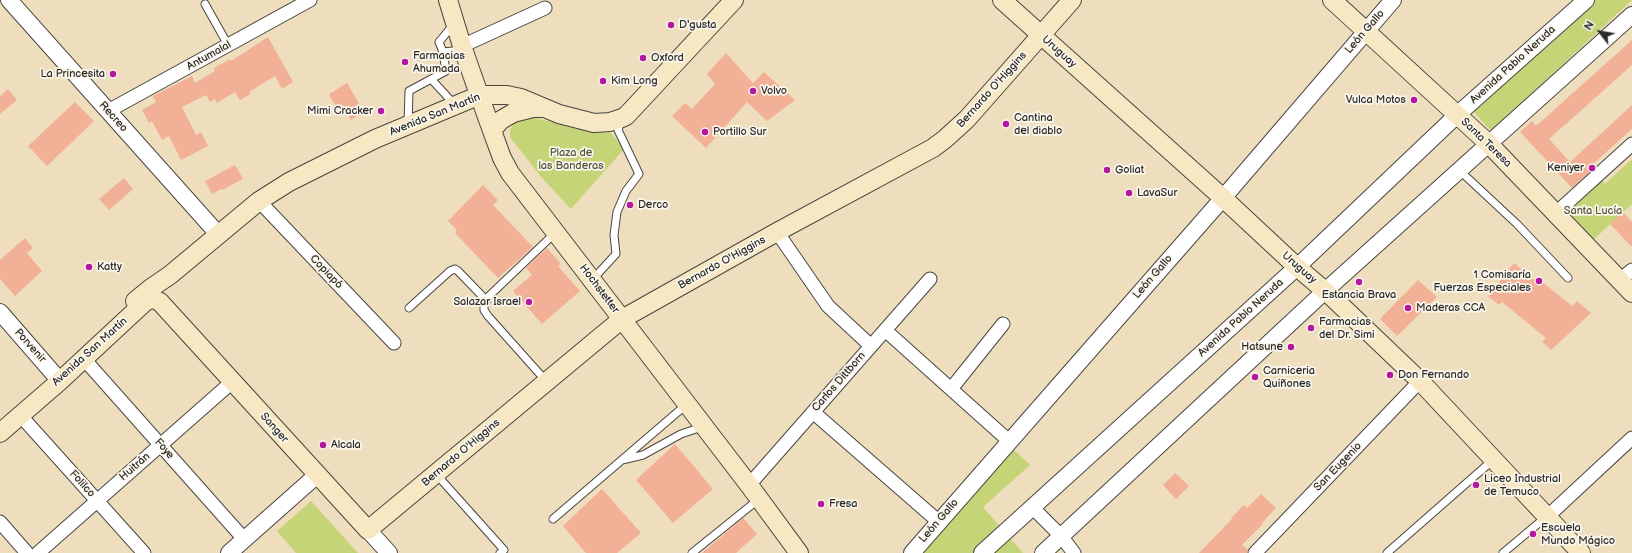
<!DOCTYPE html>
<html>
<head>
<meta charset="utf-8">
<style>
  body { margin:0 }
  #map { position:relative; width:1632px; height:553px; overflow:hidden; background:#efdebd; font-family:"Balsamiq Sans",sans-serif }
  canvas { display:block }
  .north { position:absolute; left:1580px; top:12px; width:40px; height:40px; -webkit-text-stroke:3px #fbf7ec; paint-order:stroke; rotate:301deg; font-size:11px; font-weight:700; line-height:16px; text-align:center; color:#2b2b2b }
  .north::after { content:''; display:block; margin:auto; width:14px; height:18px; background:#2b2b2b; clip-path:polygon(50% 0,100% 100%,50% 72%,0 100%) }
</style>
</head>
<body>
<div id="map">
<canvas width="1632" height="553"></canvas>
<div class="north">N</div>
</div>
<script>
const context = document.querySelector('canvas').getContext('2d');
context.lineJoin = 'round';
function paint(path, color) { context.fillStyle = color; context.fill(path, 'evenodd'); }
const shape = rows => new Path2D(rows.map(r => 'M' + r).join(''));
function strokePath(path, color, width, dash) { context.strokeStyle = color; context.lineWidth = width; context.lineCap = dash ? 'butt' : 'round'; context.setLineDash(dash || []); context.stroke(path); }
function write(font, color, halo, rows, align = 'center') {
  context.font = font + ' "Balsamiq Sans",sans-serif'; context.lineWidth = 3.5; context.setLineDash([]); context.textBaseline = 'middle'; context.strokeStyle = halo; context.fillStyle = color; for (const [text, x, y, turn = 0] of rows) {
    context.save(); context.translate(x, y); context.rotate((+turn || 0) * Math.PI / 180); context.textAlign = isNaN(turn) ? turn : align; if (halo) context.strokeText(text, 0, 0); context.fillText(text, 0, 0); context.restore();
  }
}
paint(shape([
  [1596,0,1632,0,1491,131,1474,112],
  [529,117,561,124,608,130,625,148,571,209,542,178,510,137,510,130,514,123,520,119],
  [1632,159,1632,204,1591,242,1563,211,1599,178,1605,184],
  [1009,445,1030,465,983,507,1023,553,915,553],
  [311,501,358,553,296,553,277,531]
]), '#c5d476');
paint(shape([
  [268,37,293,82,282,89,275,76,249,92,251,94,240,100,235,92,217,103,215,99,210,102,206,95,182,107,196,135,201,132,208,146,181,160,169,136,162,140,152,121,149,123,142,110,156,102,153,96,192,76,195,83,215,71,214,68,230,59,231,61],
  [1632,40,1632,65,1549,139,1570,162,1632,105,1632,129,1593,164,1595,167,1572,188,1520,132,1532,121,1536,126],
  [726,53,753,83,764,72,795,100,767,121,747,102,706,148,672,116,685,103,692,109,715,84,707,74],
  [347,83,364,112,351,120,341,104,336,107,329,94],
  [8,89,17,100,0,114,0,96],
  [75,102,94,121,47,166,28,146],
  [235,165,243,179,222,190,221,189,212,194,205,181],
  [124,178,133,189,109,210,99,199],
  [483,185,498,200,493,205,533,247,498,278,455,233,457,230,448,221],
  [1623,212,1632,222,1632,247,1610,224],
  [25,238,33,248,27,253,42,271,15,296,0,279,0,260],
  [547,248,561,264,558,266,580,291,542,324,513,291,532,275,526,268],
  [1514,263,1534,280,1536,277,1572,306,1577,301,1591,313,1551,350,1542,342,1546,338,1502,302,1499,305,1488,296],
  [1418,280,1437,297,1397,336,1380,319],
  [675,444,713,489,673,523,636,480],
  [1175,473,1189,486,1176,499,1163,485],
  [602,489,641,533,617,553,586,553,563,526],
  [1261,494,1276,508,1262,523,1263,524,1242,545,1248,550,1247,553,1199,553,1232,519,1231,518,1244,505,1247,508],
  [743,518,757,534,736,553,702,553]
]), '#f2b096');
const service = shape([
  [205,4,228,45],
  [443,52,463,50],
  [432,80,455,105],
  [408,125,409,91,446,71,443,52,439,42,453,25],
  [1459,170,1517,224,1568,278],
  [593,279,616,254,614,235,617,212,626,191,639,174,618,130,621,121],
  [409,308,450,271,455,269,458,271,486,300],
  [546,381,488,316,484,310,484,305,489,296,555,233],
  [622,460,643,455,681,434,702,427],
  [436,474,504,550,500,553],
  [553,519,687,404],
  [692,553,759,499],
  [1387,553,1494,459],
  [1503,553,1546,517]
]);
const minor = shape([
  [462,46,545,8],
  [108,111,310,0],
  [259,201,394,343],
  [1556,213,1632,144],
  [777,232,828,306,871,346],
  [1620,280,1632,270],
  [885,330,1009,441],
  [84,359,244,539],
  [951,389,1003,324],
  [813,412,939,522],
  [20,415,144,553],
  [749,485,930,279],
  [1033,508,1061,536,1074,553],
  [1547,517,1632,438],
  [0,522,27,553],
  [38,553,232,382],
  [1255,553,1420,381]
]);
const tertiary = shape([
  [9,0,218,234],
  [0,312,60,381],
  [368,530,389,553],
  [229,553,317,475],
  [912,553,1223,198,1393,0],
  [982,553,1297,267,1457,115,1586,0],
  [1043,553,1325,291,1632,15]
]);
const secondary = shape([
  [448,0,462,46,487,117,502,158,510,173,749,485,799,553],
  [1002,0,1223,198,1297,267,1331,296,1420,381,1581,553],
  [1332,0,1489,144,1632,293],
  [492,130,501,120,513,113,533,108,544,108],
  [135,301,151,288,170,275,259,201,289,182,375,139,480,95,507,95,521,98,559,114,594,123,610,122,622,118,626,116,734,0],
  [0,433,60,381,145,302,151,299,156,300,160,302,368,530,622,319,777,232,933,148,945,139,967,119,1072,0]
]);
strokePath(service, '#484641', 9);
strokePath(minor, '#484641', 15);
strokePath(tertiary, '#484641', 18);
strokePath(secondary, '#484641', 20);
strokePath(service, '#fff', 7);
strokePath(minor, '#fff', 13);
strokePath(tertiary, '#fff', 16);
strokePath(secondary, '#f7e8c3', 18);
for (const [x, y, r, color] of [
  [671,25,4,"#b5179e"],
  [643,58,4,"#b5179e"],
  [405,62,4,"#b5179e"],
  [113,74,4,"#b5179e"],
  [603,81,4,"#b5179e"],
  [753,91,4,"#b5179e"],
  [1414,100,4,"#b5179e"],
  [381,111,4,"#b5179e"],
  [1006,124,4,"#b5179e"],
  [705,132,4,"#b5179e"],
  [1592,168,4,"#b5179e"],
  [1107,170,4,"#b5179e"],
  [1129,193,4,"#b5179e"],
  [630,205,4,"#b5179e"],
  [89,267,4,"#b5179e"],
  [1539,281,4,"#b5179e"],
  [1359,282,4,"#b5179e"],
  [529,302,4,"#b5179e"],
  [1408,308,4,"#b5179e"],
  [1311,328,4,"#b5179e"],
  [1291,347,4,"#b5179e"],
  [1390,375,4,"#b5179e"],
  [1255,377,4,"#b5179e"],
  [323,445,4,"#b5179e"],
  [1476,485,4,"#b5179e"],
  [821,504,4,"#b5179e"],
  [1533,534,4,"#b5179e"]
]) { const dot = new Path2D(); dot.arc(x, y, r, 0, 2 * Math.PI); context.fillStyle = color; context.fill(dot); strokePath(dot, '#fbf7ec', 1.5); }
write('11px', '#2b2b2b', '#fbf7ec', [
  ["D'gusta",679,25],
  ["Farmacias",413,56],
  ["Ahumada",413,69],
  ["Oxford",651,58],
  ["La Princesita",105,74,"right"],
  ["Kim Long",611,81],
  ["Volvo",761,91],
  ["Vulca Motos",1406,100,"right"],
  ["Mimi Cracker",373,111,"right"],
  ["Cantina",1014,118],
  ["del diablo",1014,131],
  ["Portillo Sur",713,132],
  ["Keniyer",1584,168,"right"],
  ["Goliat",1115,170],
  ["LavaSur",1137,193],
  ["Derco",638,205],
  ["Katty",97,267],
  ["1 Comisaría",1531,275,"right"],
  ["Fuerzas Especiales",1531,288,"right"],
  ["Estancia Brava",1359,295,"center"],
  ["Salazar Israel",521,302,"right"],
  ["Maderas CCA",1416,308],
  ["Farmacias",1319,322],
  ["del Dr. Simi",1319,335],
  ["Hatsune",1283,347,"right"],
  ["Carniceria",1263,371],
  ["Quiñones",1263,384],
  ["Don Fernando",1398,375],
  ["Alcala",331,445],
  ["Liceo Industrial",1484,479],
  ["de Temuco",1484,492],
  ["Fresa",829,504],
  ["Escuela",1541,528],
  ["Mundo Mágico",1541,541]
], 'left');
write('11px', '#2b2b2b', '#fbf7ec', [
  ["León Gallo",1365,32,-49],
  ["Uruguay",1059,52,42],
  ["Antumalal",209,56,-29],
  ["Avenida Pablo Neruda",1513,65,-42],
  ["Bernardo O'Higgins",992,90,-48],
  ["Avenida San Martín",435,115,-22],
  ["Recreo",113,117,48],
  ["Santa Teresa",1486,143,44],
  ["Bernardo O'Higgins",722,263,-29],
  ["Uruguay",1299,268,41],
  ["Copiapó",326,272,46],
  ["León Gallo",1153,277,-49],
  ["Hochstetter",599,289,53],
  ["Avenida Pablo Neruda",1241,318,-42],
  ["Porvenir",30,346,48],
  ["Avenida San Martín",90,352,-42],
  ["Carlos Dittborn",839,382,-49],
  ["Sanger",274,428,48],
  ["Foye",164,449,48],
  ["Bernardo O'Higgins",461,453,-40],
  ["Huitrán",135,467,-41],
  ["San Eugenio",1338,467,-46],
  ["Folilco",82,484,48],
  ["León Gallo",939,521,-49]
]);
write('11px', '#52553e', '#fbf7ec', [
  ["Plaza de",571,153],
  ["las Banderas",571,166],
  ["Santa Lucía",1593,211]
]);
</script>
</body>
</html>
